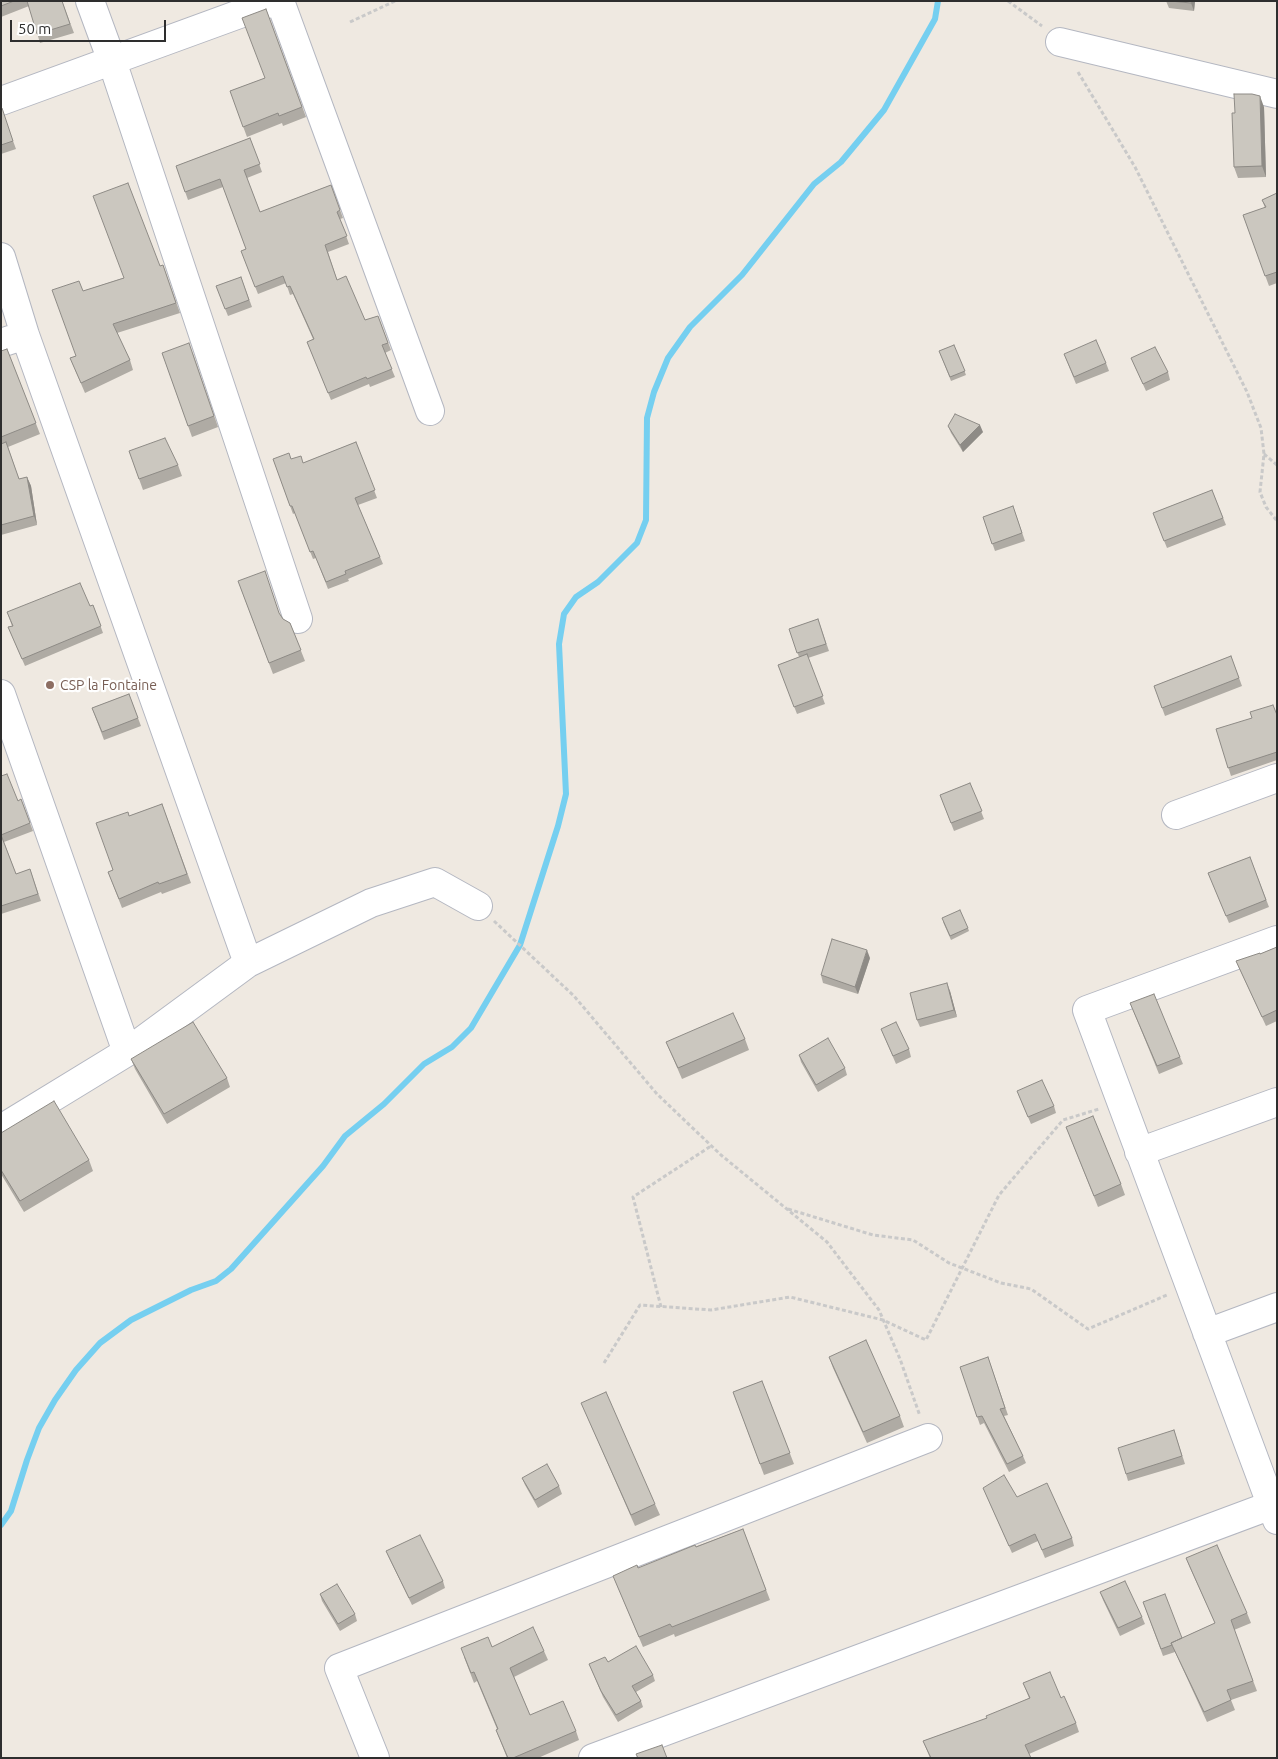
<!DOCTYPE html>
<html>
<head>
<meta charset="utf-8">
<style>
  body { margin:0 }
  #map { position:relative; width:1278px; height:1759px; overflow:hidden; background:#efe9e1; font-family:Ubuntu,sans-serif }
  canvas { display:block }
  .frame { position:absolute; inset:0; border:2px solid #2e2e2e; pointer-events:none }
  .scale { position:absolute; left:10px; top:20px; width:156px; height:22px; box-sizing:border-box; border:2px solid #2e2e2e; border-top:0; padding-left:6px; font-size:15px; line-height:18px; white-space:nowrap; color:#2e2e2e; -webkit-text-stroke:4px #fff; paint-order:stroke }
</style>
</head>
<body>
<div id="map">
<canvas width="1278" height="1759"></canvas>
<div class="frame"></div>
<div class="scale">50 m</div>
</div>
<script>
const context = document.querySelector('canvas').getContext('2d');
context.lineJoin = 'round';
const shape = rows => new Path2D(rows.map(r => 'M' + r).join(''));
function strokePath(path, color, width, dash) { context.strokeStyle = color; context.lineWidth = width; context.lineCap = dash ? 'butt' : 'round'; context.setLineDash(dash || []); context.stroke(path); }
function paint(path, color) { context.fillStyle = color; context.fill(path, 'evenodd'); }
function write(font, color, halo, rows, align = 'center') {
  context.font = font + ' Ubuntu,sans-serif'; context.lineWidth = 4.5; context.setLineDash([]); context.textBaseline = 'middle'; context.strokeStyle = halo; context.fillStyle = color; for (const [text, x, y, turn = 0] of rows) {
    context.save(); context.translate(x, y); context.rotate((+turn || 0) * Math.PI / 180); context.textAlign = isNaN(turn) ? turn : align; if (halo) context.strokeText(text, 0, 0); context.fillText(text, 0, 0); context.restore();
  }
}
strokePath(shape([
  [1,1525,11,1511,27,1460,39,1428,55,1400,76,1370,100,1343,131,1320,191,1290,216,1281,231,1269,323,1166,345,1136,384,1104,424,1064,452,1047,471,1028,520,945,558,826,566,794,559,644,564,614,576,597,598,582,637,543,646,520,647,418,654,392,668,358,690,327,742,275,814,184,841,162,884,110,935,19,938,1]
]), '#75cff0', 6);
const minor = shape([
  [90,1,112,61,298,619],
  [280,1,430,411],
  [1060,42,1277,94],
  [1,101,275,1],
  [1,257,25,335,248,963],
  [1,343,25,335],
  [1,694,127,1052],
  [1176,815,1277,778],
  [1277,940,1087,1010,1277,1520],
  [1,1129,127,1052,248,963,371,903,435,882,478,906],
  [1139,1152,1277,1102],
  [1207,1333,1277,1307],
  [375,1758,339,1668,928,1438],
  [593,1758,1277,1503]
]);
strokePath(minor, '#b4b7c1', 30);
strokePath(shape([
  [1008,1,1042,26],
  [350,22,395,1],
  [1078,72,1135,167,1247,392,1261,428,1264,454,1260,492,1266,507,1277,521],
  [1264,454,1277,465],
  [494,921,574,996,657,1094,721,1155,827,1242,879,1310,900,1359,920,1416],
  [788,1209,873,1235,913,1240,949,1263,1001,1283,1031,1289,1088,1329,1167,1295],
  [661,1307,633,1197,711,1146],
  [604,1363,640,1305,711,1310,790,1297,883,1320,926,1340,999,1195,1063,1120,1099,1109]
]), '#c9c9c9', 3, [4, 2.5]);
strokePath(minor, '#fff', 28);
paint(shape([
  [1,1,62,1,74,33,40,43,29,6,1,17],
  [1166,1,1195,1,1194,11,1169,8],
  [266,9,306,117,283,126,282,123,247,137,230,91,265,78],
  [1264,107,1266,177,1238,178,1234,167,1235,113],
  [1,108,16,149,1,154],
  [250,138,262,172,247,178,260,212,331,185,343,218,340,219,349,244,328,252,337,280,365,320,378,316,391,350,385,353,395,377,370,387,369,384,331,400,307,342,313,339,293,294,290,295,286,283,258,294,241,251,246,249,223,187,188,200,176,166],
  [1277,193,1277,283,1269,286,1243,215,1265,208,1262,200],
  [163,265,180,313,117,333,130,360,133,370,85,393,70,358,76,356,83,291],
  [241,277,252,307,228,316,216,286],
  [954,345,966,375,951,381,939,351],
  [7,349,40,434,8,447,19,479,27,477,31,486,37,525,1,535,1,351],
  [162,353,193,354,218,427,192,437],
  [1064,354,1106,363,1109,371,1076,384],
  [1131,358,1168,372,1170,380,1146,391],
  [948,426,983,432,963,452,951,433],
  [356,442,377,498,358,505,383,564,348,579,349,581,328,589,316,558,313,559,295,513,293,514,273,459,291,459,303,463],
  [129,451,178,465,182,476,143,490],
  [1212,490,1226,525,1167,548,1153,513],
  [1013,506,1025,541,995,551,983,517],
  [238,581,280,614,283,619,290,623,305,661,273,674],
  [93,605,103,633,25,666,8,627,12,626,7,612,90,606],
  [818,619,829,651,808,658,825,704,797,714,778,665,799,657,789,629],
  [1231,656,1242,686,1165,716,1154,686],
  [129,694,141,726,104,740,92,708],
  [1277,715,1277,760,1231,776,1216,729],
  [1,776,18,801,21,799,33,831,4,842,16,874,30,869,41,901,1,914],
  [970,783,984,819,954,831,940,795],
  [162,804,191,883,162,894,161,892,122,908,108,872,113,870,129,816],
  [1250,857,1269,907,1229,923,1208,873],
  [943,922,968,928,969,931,951,940],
  [1277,947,1277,1021,1266,1026,1240,970,1236,961,1260,954],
  [870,958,858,994,823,983,821,975],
  [950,991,957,1017,920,1027,917,1020],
  [1130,1003,1180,1057,1183,1064,1159,1074],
  [881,1029,909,1049,911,1057,896,1064],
  [745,1039,749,1050,682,1079,666,1042],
  [799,1055,845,1068,847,1075,818,1092,801,1062],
  [131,1059,227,1078,230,1087,167,1124,135,1069],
  [1017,1091,1054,1106,1056,1113,1031,1124],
  [1066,1127,1121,1184,1125,1195,1098,1207],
  [1,1133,89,1160,93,1171,24,1212,1,1174],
  [829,1357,900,1416,904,1427,867,1443,833,1368],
  [988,1357,1008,1415,1004,1416,1023,1456,1026,1463,1009,1472,984,1423,980,1425,960,1367],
  [762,1381,794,1464,764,1475,733,1392],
  [581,1403,655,1504,660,1515,635,1526,586,1414],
  [1174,1430,1185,1464,1128,1481,1126,1474],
  [522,1478,559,1486,562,1494,538,1508,525,1485],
  [983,1488,1017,1497,1072,1538,1074,1546,1045,1558,1038,1541,1012,1553],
  [743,1529,770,1600,675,1637,674,1634,643,1647,613,1576,638,1568],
  [386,1551,443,1581,445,1588,412,1605,389,1558],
  [1186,1558,1247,1613,1251,1623,1234,1630,1257,1691,1231,1700,1235,1710,1207,1722,1175,1652,1163,1656,1143,1602,1182,1638,1215,1623,1190,1568],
  [1100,1592,1142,1617,1145,1624,1120,1636,1103,1600],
  [320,1594,355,1614,357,1621,340,1631,322,1601],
  [492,1647,544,1651,548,1660,514,1677,530,1715,576,1731,579,1740,538,1758,507,1758,496,1730,497,1729,477,1681,474,1683,464,1657],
  [608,1662,653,1675,655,1681,636,1692,641,1701,643,1707,618,1722,603,1697,589,1664],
  [1023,1683,1061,1698,1076,1723,1079,1732,1029,1754,1031,1758,930,1758,923,1741,987,1718,1029,1698]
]), '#afaba4');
paint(shape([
  [1192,1,1195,1,1194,11,1191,3],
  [1260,96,1264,107,1266,177,1262,166],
  [980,425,983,432,963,452,960,445],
  [27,477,31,486,37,525,34,516],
  [867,950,870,958,858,994,855,987],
  [947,983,950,991,957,1017,954,1010]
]), '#8e8b86');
const building = shape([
  [1,1,14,1,1,6,1,1],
  [27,1,62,1,70,24,37,34,27,1],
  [1170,1,1192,1,1191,3,1170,1],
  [266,9,302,107,279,116,278,113,243,127,230,91,265,78,242,18,266,9],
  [1234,94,1252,94,1260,96,1262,166,1234,167,1232,113,1235,113,1234,94],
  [1,108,2,108,13,141,1,145,1,108],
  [250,138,260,164,244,170,260,212,331,185,340,210,337,212,347,236,325,245,337,280,346,276,365,320,378,316,388,343,382,345,392,369,367,379,366,377,328,393,307,342,314,339,290,286,287,287,283,276,255,287,241,251,246,249,220,179,185,192,176,166,250,138],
  [128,183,160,266,163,265,176,303,113,324,130,360,81,383,70,358,76,356,52,290,79,281,83,291,124,278,93,196,128,183],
  [1277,193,1277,272,1265,276,1243,215,1266,207,1262,200,1277,193],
  [241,277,249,300,225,309,216,286,241,277],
  [1096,340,1106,363,1074,377,1064,354,1096,340],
  [189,343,214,416,188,426,162,353,189,343],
  [954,345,965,371,950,377,939,351,954,345],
  [1155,347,1168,372,1143,384,1131,358,1155,347],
  [7,349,36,423,1,437,1,351,7,349],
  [955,414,980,425,960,445,948,426,955,414],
  [165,438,178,465,139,479,129,451,165,438],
  [6,442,19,479,27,477,34,516,1,525,1,444,6,442],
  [356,442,375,490,355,498,380,557,345,571,346,574,326,582,313,551,310,552,292,506,290,506,273,459,289,453,291,459,301,456,303,463,356,442],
  [1212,490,1223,518,1164,541,1153,513,1212,490],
  [1013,506,1022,533,992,544,983,517,1013,506],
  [265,571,279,613,283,619,290,623,301,650,269,663,238,581,265,571],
  [80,583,90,606,93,605,101,626,22,659,8,627,13,626,7,612,80,583],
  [818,619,826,644,797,653,789,629,818,619],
  [807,654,823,696,794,707,778,665,807,654],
  [1231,656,1239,678,1162,708,1154,686,1231,656],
  [129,694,138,718,102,732,92,708,129,694],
  [1273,705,1277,715,1277,752,1228,768,1216,729,1252,718,1250,712,1273,705],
  [7,774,18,801,21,799,30,823,1,835,1,776,7,774],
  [970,783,982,811,951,823,940,795,970,783],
  [162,804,187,874,159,884,158,882,119,899,108,872,113,870,96,823,128,812,129,816,162,804],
  [1,835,16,874,30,869,38,894,1,906,1,835],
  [1250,857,1266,900,1226,916,1208,873,1250,857],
  [960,910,968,928,950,936,942,918,960,910],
  [832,939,867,950,855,987,821,975,832,939],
  [1277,947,1277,1010,1262,1017,1236,961,1260,953,1260,954,1277,947],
  [947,983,954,1010,917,1020,910,993,947,983],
  [1154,994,1180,1057,1157,1066,1130,1003,1154,994],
  [733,1013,745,1039,678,1068,666,1042,733,1013],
  [193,1022,227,1078,164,1114,131,1059,193,1022],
  [896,1022,909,1049,893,1056,881,1029,896,1022],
  [828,1038,845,1068,816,1085,799,1055,828,1038],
  [1042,1080,1054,1106,1028,1117,1017,1091,1042,1080],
  [54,1101,89,1160,20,1201,1,1170,1,1133,54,1101],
  [1093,1116,1121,1184,1094,1196,1066,1127,1093,1116],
  [866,1340,900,1416,863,1432,829,1357,866,1340],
  [988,1357,1005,1408,1000,1409,1023,1456,1007,1464,982,1416,977,1417,960,1367,988,1357],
  [762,1381,790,1453,760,1464,733,1392,762,1381],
  [606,1392,655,1504,631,1515,581,1403,606,1392],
  [1174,1430,1182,1456,1126,1474,1118,1448,1174,1430],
  [547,1464,559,1486,535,1500,522,1478,547,1464],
  [1004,1475,1017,1497,1047,1483,1072,1538,1042,1550,1035,1534,1009,1546,983,1488,1004,1475],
  [743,1529,766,1590,672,1627,670,1624,639,1637,613,1576,637,1565,638,1568,695,1545,696,1547,743,1529],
  [420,1535,443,1581,409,1598,386,1551,420,1535],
  [1217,1545,1247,1613,1231,1620,1253,1681,1227,1690,1231,1700,1204,1712,1171,1643,1215,1623,1186,1558,1217,1545],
  [1125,1581,1142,1617,1118,1628,1100,1592,1125,1581],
  [337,1584,355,1614,338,1624,320,1594,337,1584],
  [1165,1594,1182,1638,1171,1643,1172,1645,1161,1649,1143,1602,1165,1594],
  [533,1627,544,1651,510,1668,530,1715,563,1701,576,1731,513,1758,508,1758,496,1730,498,1729,474,1672,471,1673,461,1648,488,1637,492,1647,533,1627],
  [636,1646,653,1675,632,1686,641,1701,616,1715,601,1691,589,1664,605,1657,608,1662,636,1646],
  [1050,1672,1061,1698,1064,1696,1076,1723,1025,1745,1031,1758,931,1758,923,1741,987,1718,986,1716,1030,1698,1023,1683,1050,1672],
  [662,1745,667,1758,638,1758,636,1754,662,1745]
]);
paint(building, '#cbc7bf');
strokePath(building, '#8e8b86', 1);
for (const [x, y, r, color] of [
  [50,685,5,"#8d6e63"]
]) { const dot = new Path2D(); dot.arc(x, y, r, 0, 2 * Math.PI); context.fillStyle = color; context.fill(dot); strokePath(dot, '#fff', 2); }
write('14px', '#785e54', '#fff', [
  ["CSP la Fontaine",60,685]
], 'left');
</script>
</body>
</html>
